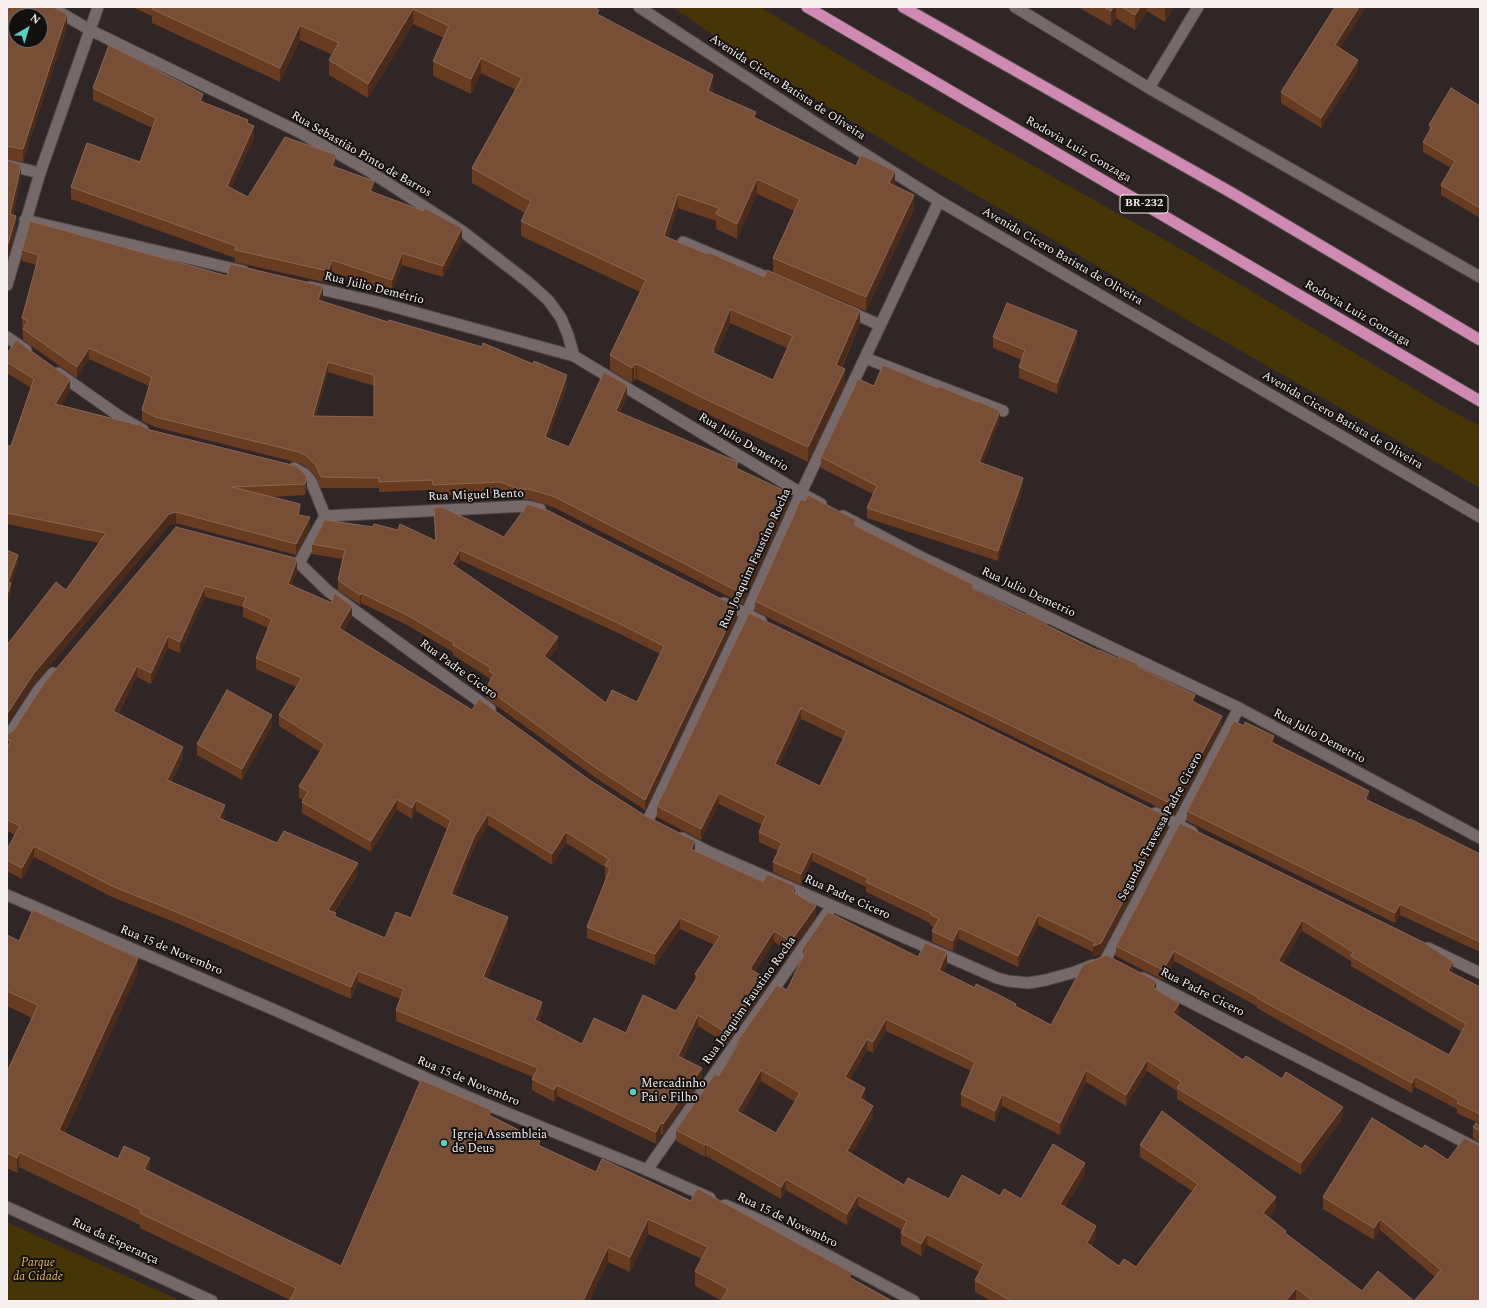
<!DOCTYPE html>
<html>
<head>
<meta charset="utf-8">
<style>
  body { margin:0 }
  #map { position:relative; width:1487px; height:1308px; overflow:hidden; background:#302626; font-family:Spectral,serif }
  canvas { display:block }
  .frame { position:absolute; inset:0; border:8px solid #f7f0f0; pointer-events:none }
  .north { position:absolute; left:8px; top:8px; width:40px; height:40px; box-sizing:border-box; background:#151010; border:1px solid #6f6a6a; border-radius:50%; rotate:38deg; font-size:11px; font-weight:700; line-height:16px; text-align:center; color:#f7f0f0 }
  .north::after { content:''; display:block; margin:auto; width:14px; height:18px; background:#59cebf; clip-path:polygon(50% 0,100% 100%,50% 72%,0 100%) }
</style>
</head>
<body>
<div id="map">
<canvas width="1487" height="1308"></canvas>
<div class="frame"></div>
<div class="north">N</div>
</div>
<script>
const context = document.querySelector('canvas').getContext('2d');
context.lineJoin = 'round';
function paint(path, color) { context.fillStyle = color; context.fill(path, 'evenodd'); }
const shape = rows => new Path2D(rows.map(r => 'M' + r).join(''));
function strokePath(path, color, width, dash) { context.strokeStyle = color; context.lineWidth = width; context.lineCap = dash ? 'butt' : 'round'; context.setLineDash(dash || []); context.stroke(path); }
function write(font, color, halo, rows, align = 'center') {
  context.font = font + ' Spectral,serif'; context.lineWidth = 4; context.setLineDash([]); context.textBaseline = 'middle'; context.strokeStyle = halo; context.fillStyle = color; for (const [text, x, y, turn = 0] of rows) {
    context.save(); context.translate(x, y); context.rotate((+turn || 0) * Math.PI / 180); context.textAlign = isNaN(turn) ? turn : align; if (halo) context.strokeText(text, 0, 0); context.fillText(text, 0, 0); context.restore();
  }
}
paint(shape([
  [672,7,760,7,871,74,1193,256,1446,408,1480,426,1480,488,1189,321,1037,230,929,168,746,57],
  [7,1222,57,1245,181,1301,7,1301]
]), '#473407');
const minor = shape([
  [51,7,90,30,297,131,369,171,462,231,528,282,548,300,561,318,568,335,574,356],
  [1149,88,1198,7],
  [7,165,40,173],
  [25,220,243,271],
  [683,242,778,282],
  [310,287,373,301,574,356,801,493,821,504],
  [848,311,880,325],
  [7,337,26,350],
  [865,358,1003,411],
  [58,373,122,418,143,430],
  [294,468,305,474,311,481,325,516],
  [325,516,299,563,328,591,490,709],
  [325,516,527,506,540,509],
  [843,516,921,557,1239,708,1480,838],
  [724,603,761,621],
  [7,738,39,689,53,673],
  [1156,813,1192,832],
  [648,820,746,614,801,493,939,201],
  [682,838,707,851,997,978,1008,981,1028,983,1046,980,1075,972,1093,965],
  [1428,948,1480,973],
  [1106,959,1239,708],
  [1143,978,1480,1150],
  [647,1170,832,906],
  [7,1207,212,1301]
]);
const secondary = shape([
  [639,7,825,129,939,201,1480,517],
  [1015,7,1149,88,1480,277],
  [7,285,40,173,98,7],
  [7,895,277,1011,468,1097,647,1170,710,1198],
  [725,1205,769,1224,914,1301]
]);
const trunk = shape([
  [807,7,1480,401],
  [903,7,1232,193,1480,340]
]);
strokePath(minor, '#4e4545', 13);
strokePath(secondary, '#4e4545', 13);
strokePath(trunk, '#4e4545', 13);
strokePath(minor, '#76696a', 11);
strokePath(secondary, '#76696a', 11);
strokePath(trunk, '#ce8ab3', 11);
paint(shape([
  [132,7,593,7,599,15,713,90,712,93,756,118,895,185,894,186,914,210,866,311,773,272,773,258,794,211,757,194,737,239,716,229,716,221,678,208,668,238,860,324,842,368,845,384,808,462,701,411,637,379,636,380,634,379,632,383,610,370,610,355,640,292,521,236,521,221,525,213,472,183,472,168,516,90,481,73,471,94,433,76,433,61,444,38,413,24,368,98,329,75,329,60,333,55,300,40,280,82,152,23,152,16],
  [730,323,787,348,773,380,717,354],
  [1078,7,1174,7,1165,22,1147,11,1135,30,1116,18,1111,26],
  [1335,7,1366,7,1340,48,1358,70,1321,128,1281,103,1281,92],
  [7,12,67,27,23,162,7,159],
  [93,88,203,103,248,124,254,138,231,188,248,197,336,167,373,193,462,240,443,277,402,265,392,292,332,272,328,283,235,262,235,258,71,199,71,187,140,162,152,128,93,100],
  [1480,106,1480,218,1441,195,1441,185,1451,168,1423,152,1423,142,1429,132,1429,125],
  [7,160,21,177,13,215,16,228,8,256,7,256],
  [22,250,227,276,323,297,322,301,567,386,548,438,569,447,627,396,620,413,738,469,789,503,743,604,555,508,529,499,519,499,500,493,433,496,432,490,379,492,379,488,321,488,316,476,305,466,299,463,155,427,142,421,142,410,149,386,89,359,77,378,23,340,22,318,37,265,22,261],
  [328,372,374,386,374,417,316,416],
  [993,337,1077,342,1057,394,1019,378,1019,367,1022,360,993,348],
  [7,354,70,390,61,405,150,430,305,474,307,489,305,495,270,497,300,515,310,528,296,555,176,523,169,525,34,684,66,590,99,543,7,524,7,446,11,446,31,388,7,373],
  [1000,421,982,463,1023,488,998,561,867,518,867,508,873,494,821,468,821,457],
  [434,508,504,537,737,617,645,810,596,778,486,698,486,688,490,681,489,678,453,655,453,652,407,625,361,603,360,605,338,590,338,580,343,559,312,554,312,544,435,541],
  [460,560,618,633,660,654,637,702,606,703,549,659,558,647,456,567],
  [856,526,974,589,1099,651,1139,667,1195,703,1222,726,1174,815,755,611,755,601],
  [176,527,297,571,292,585,352,617,344,631,472,710,588,779,695,851,763,882,795,893,816,917,791,952,774,942,755,972,765,989,727,1044,698,1026,683,1058,702,1079,663,1135,661,1134,656,1144,557,1096,554,1102,532,1090,532,1079,533,1077,396,1021,396,1010,400,999,358,982,351,999,179,924,112,897,34,857,22,879,7,871,7,849,15,835,7,831,7,734,13,731],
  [205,597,243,607,243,617,268,628,256,658,256,669,296,687,279,715,279,726,320,752,299,786,299,798,303,800,302,802,302,813,371,852,397,810,412,819,416,811,447,829,411,918,385,938,336,917,334,913,358,874,277,843,223,820,225,816,171,782,183,759,118,714,137,677,151,684,168,648,180,653],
  [488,825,552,865,566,843,605,867,605,877,606,878,587,927,587,938,655,965,680,929,714,945,695,974,695,980,676,1011,626,1033,582,1044,539,1021,542,1013,487,979,508,928,455,895,474,848],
  [749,613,1168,827,1101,954,1093,957,1093,952,1038,925,1018,967,959,939,953,951,932,942,932,931,934,927,930,925,930,923,866,892,866,887,812,861,801,885,773,872,773,862,778,851,759,842,759,832,762,825,719,804,701,840,657,817,657,806],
  [801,719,843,739,820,786,779,766],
  [272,726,242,780,197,755,197,744],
  [1274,743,1369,801,1480,854,1480,952,1400,915,1395,923,1187,821,1187,811],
  [1180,823,1453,972,1453,973,1480,987,1480,1124,1457,1113,1457,1109,1415,1087,1412,1093,1294,1029,1257,1008,1257,1006,1174,961,1163,980,1116,956,1116,946],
  [1302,931,1351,961,1351,966,1462,1032,1449,1055,1283,963],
  [7,935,19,941,138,973,65,1133,118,1159,150,1172,341,1266,491,1116,540,1146,596,1172,691,1201,852,1273,722,1301,695,1286,695,1271,702,1259,648,1234,630,1272,608,1262,290,1300,140,1228,140,1225,19,1167,17,1173,7,1168,7,1072,32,1018,7,1006],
  [803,948,918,957,947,964,943,972,1016,1006,1051,1025,1156,989,1179,1015,1178,1016,1243,1060,1343,1118,1301,1175,1177,1099,1177,1091,1147,1071,1126,1106,1086,1082,1060,1135,1002,1106,995,1122,961,1106,961,1094,971,1071,886,1031,873,1053,867,1050,850,1080,865,1100,865,1101,873,1117,852,1154,904,1185,949,1199,1000,1196,1021,1199,1085,1174,1065,1207,1096,1238,1092,1246,1119,1266,1136,1267,1192,1191,1140,1157,1140,1145,1276,1208,1269,1217,1286,1234,1362,1291,1414,1301,1297,1301,1296,1300,1295,1301,991,1301,975,1292,975,1280,979,1272,927,1245,921,1256,901,1245,901,1233,902,1230,858,1206,847,1225,786,1190,781,1199,706,1156,705,1157,676,1141,676,1130,719,1076,738,1043,738,1040,787,990,803,957],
  [761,1081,795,1102,776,1133,742,1113],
  [1372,1118,1480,1301,1435,1277,1380,1230,1374,1240,1323,1209,1323,1197],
  [1480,1126,1480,1143,1473,1138,1473,1127]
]), '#683c21');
paint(shape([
  [1113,7,1116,7,1116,18,1111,26,1111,11],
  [1140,7,1147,7,1147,11,1135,30,1135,15],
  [1165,7,1174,7,1165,22],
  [1359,7,1366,7,1335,56,1335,45],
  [413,9,413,24,368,98,368,84],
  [67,14,67,27,23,162,23,149],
  [300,25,300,40,280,82,280,68],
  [481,58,481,73,471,94,471,79],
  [1358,60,1358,70,1321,128,1321,118],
  [713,75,713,90,708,105,708,91],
  [203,94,203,106,200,101],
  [756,112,756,126,753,117],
  [254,126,254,138,227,197,227,186],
  [336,155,336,167,332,178,332,166],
  [21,165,21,177,10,226,10,214],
  [895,171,895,185,889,198,889,183],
  [757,179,757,194,737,239,737,224],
  [374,181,374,192,370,191],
  [678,194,678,208,664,250,664,236],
  [914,195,914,210,866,311,866,297],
  [16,216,16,228,8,256,8,244],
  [462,228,462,240,443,277,443,266],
  [402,253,402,265,392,292,392,280],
  [332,260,332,272,328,283,328,271],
  [323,286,323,297,318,311,318,300],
  [730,309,730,323,714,361,713,350],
  [860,310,860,324,836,380,836,365],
  [1077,331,1077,342,1057,394,1057,383],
  [89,348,89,359,77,378,77,367],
  [328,362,328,372,313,426,313,416],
  [634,364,634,379,632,383,632,368],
  [637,364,637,379,636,380,636,365],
  [845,369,845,384,808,462,808,447],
  [567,375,567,386,545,448,545,437],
  [70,379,70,390,55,415,55,404],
  [627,385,627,396,616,422,616,411],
  [1000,411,1000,421,979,472,979,462],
  [738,462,738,473,736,468],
  [307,478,307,489,305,495,305,484],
  [1023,478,1023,488,998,561,998,551],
  [789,493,789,503,743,604,743,594],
  [300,504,300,515,298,515],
  [176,512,176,523,169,525,34,684,7,725,7,714,34,673,169,514],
  [310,517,310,528,296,555,296,544],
  [460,550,460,560,452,574,452,564],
  [18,555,18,566,11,585,11,595,7,606,8,582],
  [297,560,297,571,288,595,288,584],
  [205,586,205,597,180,653,180,642],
  [361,593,361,603,360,605,360,595],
  [352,606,352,617,339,639,339,628],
  [737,607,737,617,645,810,645,800],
  [168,636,168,648,151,684,151,673],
  [558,637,558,647,544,666,544,656],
  [137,666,137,677,113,722,113,711],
  [1195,695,1195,705,1192,701],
  [801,708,801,719,775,775,775,764],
  [272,715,272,726,242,780,242,769],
  [1222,716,1222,726,1174,815,1174,805],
  [1274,736,1274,746,1271,742],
  [183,747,183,759,167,791,167,780],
  [1369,791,1369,801,1365,809,1365,799],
  [719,793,719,804,701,840,701,829],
  [397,799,397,810,371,852,371,841],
  [416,800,416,811,412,819,412,808],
  [225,805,225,816,219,829,219,818],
  [488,814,488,825,474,848,451,905,451,894,474,837],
  [1168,817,1168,827,1101,954,1093,957,1093,946],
  [566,832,566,843,552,865,552,854],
  [695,841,695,852,691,849],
  [34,846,34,857,22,879,22,868],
  [812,851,812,861,801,885,801,874],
  [358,863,358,874,328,921,328,910],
  [795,886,795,897,793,892],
  [1400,904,1400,915,1395,923,1395,913],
  [816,906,816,917,791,952,791,941],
  [1038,915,1038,925,1018,967,1018,956],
  [508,917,508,928,483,989,483,977],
  [680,918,680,929,655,965,655,954],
  [1302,920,1302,931,1278,971,1278,961],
  [959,928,959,939,953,951,953,941],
  [774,931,774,942,750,980,750,969],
  [1174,951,1174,961,1163,980,1163,970],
  [947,952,947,964,939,982,939,970],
  [138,958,138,973,59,1146,59,1130],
  [1453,962,1453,972,1448,981,1448,971],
  [358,971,358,982,351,999,351,987],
  [765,978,765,989,727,1044,727,1033],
  [1156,981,1156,992,1153,987],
  [542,1002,542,1013,535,1031,535,1020],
  [1179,1004,1179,1015,1173,1024,1173,1013],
  [698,1015,698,1026,678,1067,678,1056],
  [886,1019,886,1031,873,1053,873,1042],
  [867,1039,867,1050,845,1089,845,1077],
  [1147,1060,1147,1071,1126,1106,1126,1095],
  [702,1068,702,1079,663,1135,663,1124],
  [761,1070,761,1081,737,1122,737,1111],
  [1086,1070,1086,1082,1060,1135,1060,1123],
  [1415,1076,1415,1087,1412,1093,1412,1083],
  [557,1085,557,1096,554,1102,554,1090],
  [865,1088,865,1100,860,1109,860,1098],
  [1002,1094,1002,1106,995,1122,995,1111],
  [873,1106,873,1117,847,1163,847,1151],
  [1343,1107,1343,1118,1301,1175,1301,1163],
  [661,1122,661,1134,656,1144,656,1132],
  [706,1144,706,1156,705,1157,705,1145],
  [19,1152,19,1167,17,1173,17,1158],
  [150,1158,150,1173,144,1169],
  [1085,1163,1085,1174,1060,1215,1060,1204],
  [786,1179,786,1190,781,1199,781,1187],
  [858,1195,858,1206,847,1225,847,1214],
  [1276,1197,1276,1208,1263,1225,1263,1213],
  [648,1219,648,1234,630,1272,630,1257],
  [1380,1219,1380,1230,1374,1240,1374,1228],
  [1096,1226,1096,1238,1087,1254,1087,1243],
  [927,1234,927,1245,921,1256,921,1244],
  [608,1247,608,1262,590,1301,583,1301],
  [1296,1288,1296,1300,1295,1301,1286,1301]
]), '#4b2b19');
const building = shape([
  [9,7,53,7,67,14,23,149,7,146,7,12,9,7],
  [16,16,40,16,40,40,16,40,16,16],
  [153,7,593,7,599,10,597,14,713,75,708,91,756,112,753,117,856,166,861,155,895,171,889,183,914,195,866,297,773,258,800,199,757,179,737,224,716,214,719,208,678,194,664,236,707,254,708,252,764,277,767,270,860,310,836,365,845,369,808,447,701,397,637,364,636,365,634,364,632,368,610,355,646,280,521,221,531,201,472,168,522,78,481,58,471,79,433,61,449,26,413,9,368,84,329,60,339,43,300,25,280,68,152,9,153,7],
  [730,309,793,336,773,380,713,353,714,351,713,350,730,309],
  [1104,7,1113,7,1111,11,1104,7],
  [1122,7,1140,7,1135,15,1122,7],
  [1335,7,1359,7,1335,45,1358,60,1321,118,1281,92,1335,7],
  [109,45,203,94,200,101,248,120,247,123,254,126,227,186,248,197,285,137,336,155,332,166,374,181,370,191,423,211,424,208,462,228,443,266,402,253,392,280,332,260,328,271,235,250,236,246,71,187,87,143,140,162,156,118,93,88,109,45],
  [1451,88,1480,106,1480,208,1441,185,1455,161,1423,142,1432,127,1429,125,1451,88],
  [7,160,21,165,10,214,16,216,8,244,7,244,7,160],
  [30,221,227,276,230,264,323,286,318,300,388,322,389,320,482,347,483,343,533,364,534,361,567,375,545,437,569,447,604,372,627,385,616,411,738,462,736,468,789,493,743,594,555,497,529,489,519,489,500,482,433,485,432,480,379,482,379,478,321,477,316,465,305,455,299,452,155,417,142,410,152,377,89,348,77,367,23,329,28,321,22,318,39,255,22,250,30,221],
  [328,362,374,375,374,417,313,416,328,362],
  [1007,303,1077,331,1057,383,1019,367,1025,350,993,337,1007,303],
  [16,340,70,379,55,404,138,425,139,424,150,430,296,466,305,474,307,478,305,484,232,487,300,504,298,515,310,517,296,544,176,512,169,514,34,673,7,714,7,645,56,582,66,590,106,533,7,513,7,446,11,446,34,379,7,362,7,354,16,340],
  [883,365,938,388,939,386,977,402,978,401,1000,411,979,462,1023,478,998,551,867,508,877,486,821,457,858,379,874,386,883,365],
  [808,495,856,520,854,525,974,585,972,588,1026,615,1027,613,1047,623,1046,625,1099,651,1099,650,1119,659,1120,656,1139,665,1138,667,1195,695,1192,701,1222,716,1174,805,755,601,801,499,805,501,808,495],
  [528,504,549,511,737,607,645,800,596,768,486,688,494,674,489,671,491,668,453,645,454,643,407,615,361,593,360,595,338,580,345,550,312,544,325,520,373,527,374,524,398,530,400,524,436,541,434,508,442,507,504,537,528,504],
  [460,550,618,623,664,646,637,702,612,690,606,703,544,656,558,637,452,564,460,550],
  [176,527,295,558,297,560,288,584,332,603,334,593,352,606,339,628,472,710,479,699,588,779,644,815,695,841,691,849,763,882,767,874,795,886,793,892,816,906,791,941,774,931,750,969,765,978,727,1033,698,1015,678,1056,702,1068,663,1124,661,1122,656,1132,557,1085,554,1090,532,1079,538,1068,396,1010,404,989,358,971,351,987,179,913,112,886,34,846,22,868,7,860,7,849,20,826,7,820,7,748,11,741,7,739,7,734,13,731,45,682,176,527],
  [205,586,246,597,243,606,272,619,256,658,302,678,279,715,325,744,299,786,308,792,302,802,371,841,397,799,412,808,416,800,451,820,411,918,396,912,385,938,334,916,336,913,328,910,358,863,284,831,277,843,219,818,225,805,167,780,183,747,113,711,137,666,151,673,168,636,180,642,205,586],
  [488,814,552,854,566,832,609,859,605,865,610,869,587,927,655,954,680,918,720,936,695,974,698,976,676,1011,643,995,626,1033,594,1018,582,1044,535,1020,542,1002,483,977,508,917,451,894,474,837,488,814],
  [7,550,18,555,8,582,11,583,7,595,7,550],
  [749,613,957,713,1168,817,1101,943,1093,946,1095,942,1038,915,1018,956,959,928,953,941,932,931,939,919,930,914,931,913,866,882,868,878,812,851,801,874,773,862,782,843,759,832,766,816,719,793,701,829,657,806,749,613],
  [801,708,847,731,820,786,775,764,801,708],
  [227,690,272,715,242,769,197,744,227,690],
  [1234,721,1244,726,1245,722,1274,736,1271,742,1369,791,1365,799,1409,820,1410,819,1480,854,1480,942,1400,904,1395,913,1187,811,1234,721],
  [1180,823,1425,943,1453,962,1448,971,1480,987,1480,1114,1457,1103,1459,1100,1415,1076,1412,1083,1294,1018,1257,998,1258,997,1174,951,1163,970,1116,946,1180,823],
  [1302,920,1353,952,1351,956,1466,1024,1449,1055,1278,961,1302,920],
  [33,910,138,958,59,1130,118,1159,124,1146,150,1158,144,1169,341,1266,421,1080,491,1110,489,1115,540,1141,538,1145,596,1172,602,1159,691,1201,697,1188,852,1273,849,1277,892,1301,721,1301,728,1289,695,1271,708,1247,648,1219,630,1257,608,1247,583,1301,290,1301,296,1288,140,1213,141,1210,19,1152,17,1158,7,1153,7,1072,38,1005,7,991,7,935,19,941,33,910],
  [828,912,918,957,925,943,947,952,939,970,975,988,976,984,999,995,1016,1004,1015,1006,1051,1025,1083,965,1106,955,1156,981,1153,987,1179,1004,1173,1013,1243,1060,1246,1056,1282,1079,1286,1072,1343,1107,1301,1163,1177,1088,1181,1082,1147,1060,1126,1095,1086,1070,1060,1123,1002,1094,995,1111,961,1094,975,1062,886,1019,873,1042,867,1039,845,1077,865,1088,860,1098,873,1106,847,1151,904,1185,908,1178,949,1199,962,1175,1000,1196,1004,1189,1021,1199,1053,1144,1085,1163,1060,1204,1096,1226,1087,1243,1119,1266,1124,1259,1136,1267,1198,1184,1140,1145,1162,1111,1276,1197,1263,1213,1286,1231,1285,1233,1362,1291,1378,1271,1414,1301,1313,1301,1296,1288,1286,1301,1011,1301,975,1280,984,1264,927,1234,921,1244,901,1233,907,1221,858,1195,847,1214,786,1179,781,1187,706,1144,705,1145,676,1130,715,1074,719,1076,740,1041,738,1040,777,985,787,990,806,950,803,948,828,912],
  [761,1070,800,1093,776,1133,737,1111,761,1070],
  [1372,1118,1422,1149,1425,1145,1448,1160,1464,1138,1480,1146,1480,1301,1414,1301,1441,1270,1380,1219,1374,1228,1323,1197,1372,1118],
  [1476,1123,1480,1126,1480,1131,1473,1127,1476,1123]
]);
paint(building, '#774f37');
strokePath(building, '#8b6854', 1);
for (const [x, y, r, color] of [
  [633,1092,4,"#59cebf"],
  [444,1143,4,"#59cebf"]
]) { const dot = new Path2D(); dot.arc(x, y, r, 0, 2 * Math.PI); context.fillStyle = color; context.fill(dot); strokePath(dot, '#151010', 1.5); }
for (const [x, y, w] of [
  [1144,204,48]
]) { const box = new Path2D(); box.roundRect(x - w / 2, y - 9, w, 18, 3); context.fillStyle = '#151010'; context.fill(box); strokePath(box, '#f7f0f0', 1); }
write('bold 11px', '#f7f0f0', null, [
  ["BR-232",1144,204]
]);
write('12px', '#f7f0f0', '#151010', [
  ["Avenida Cicero Batista de Oliveira",787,88,33],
  ["Rodovia Luiz Gonzaga",1078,150,30],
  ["Rua Sebastião Pinto de Barros",361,155,30],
  ["Avenida Cicero Batista de Oliveira",1062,257,30],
  ["Rua Júlio Demétrio",374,289,14],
  ["Rodovia Luiz Gonzaga",1357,314,30],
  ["Avenida Cicero Batista de Oliveira",1342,421,30],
  ["Rua Julio Demetrio",743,443,31],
  ["Rua Miguel Bento",476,496,-2],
  ["Rua Joaquim Faustino Rocha",756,559,-65],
  ["Rua Julio Demetrio",1028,593,25],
  ["Rua Padre Cicero",458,670,36],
  ["Rua Julio Demetrio",1319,737,28],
  ["Segunda Travessa Padre Cicero",1161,827,-62],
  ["Rua Padre Cicero",847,898,24],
  ["Rua 15 de Novembro",171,951,23],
  ["Rua Padre Cicero",1202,993,27],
  ["Rua Joaquim Faustino Rocha",750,1001,-55],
  ["Rua 15 de Novembro",468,1082,23],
  ["Rua 15 de Novembro",787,1221,26],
  ["Rua da Esperança",115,1242,25]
]);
write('12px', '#f7f0f0', '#151010', [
  ["Mercadinho",641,1085],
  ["Pai e Filho",641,1099],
  ["Igreja Assembleia",452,1136],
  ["de Deus",452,1150]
], 'left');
write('italic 12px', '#e9b854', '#151010', [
  ["Parque",38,1264],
  ["da Cidade",38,1278]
]);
</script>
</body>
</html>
